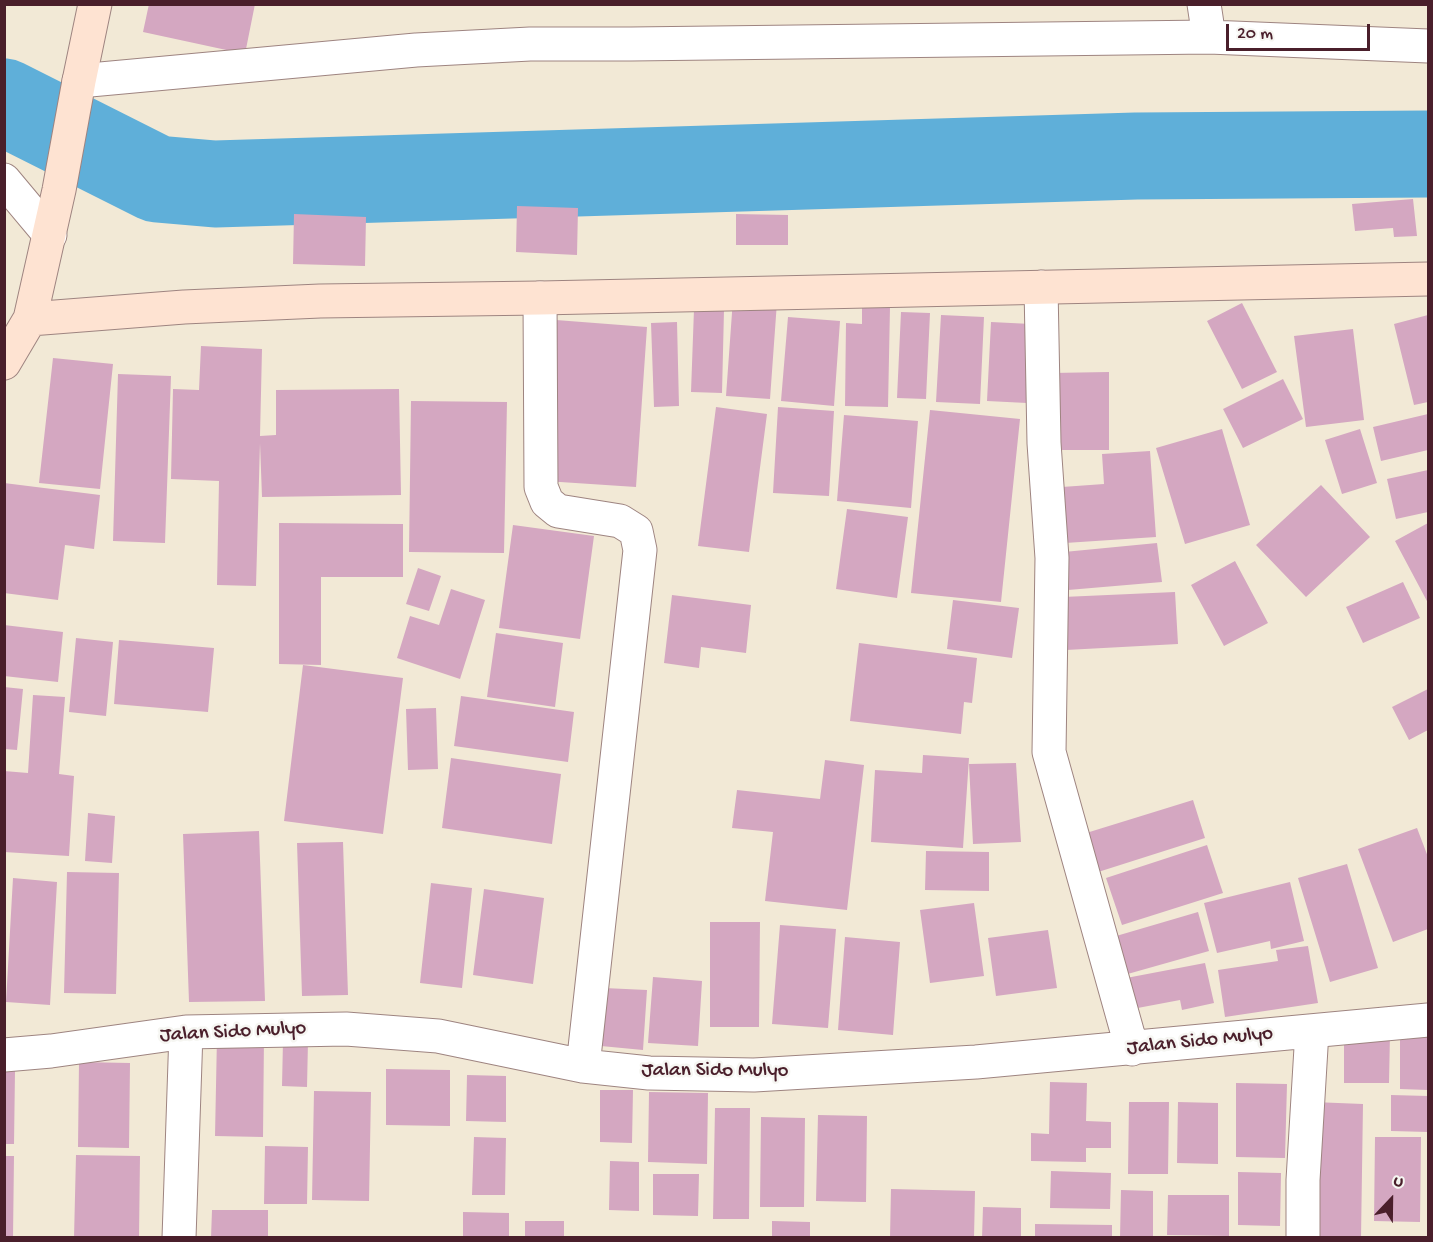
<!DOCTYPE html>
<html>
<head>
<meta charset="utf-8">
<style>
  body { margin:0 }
  #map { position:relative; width:1433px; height:1242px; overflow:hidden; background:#f2e9d6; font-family:"Gochi Hand",sans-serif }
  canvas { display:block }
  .frame { position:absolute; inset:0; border:6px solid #4a1f2b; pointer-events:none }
  .north { position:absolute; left:1361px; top:1170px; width:60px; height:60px; -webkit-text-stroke:4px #f6f6f2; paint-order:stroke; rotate:22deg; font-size:16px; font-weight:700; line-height:24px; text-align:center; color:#4a1f2b }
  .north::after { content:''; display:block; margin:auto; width:21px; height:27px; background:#4a1f2b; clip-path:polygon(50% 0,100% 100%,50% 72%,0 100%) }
  .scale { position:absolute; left:1226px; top:24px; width:144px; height:27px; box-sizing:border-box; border:3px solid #4a1f2b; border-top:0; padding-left:8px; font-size:18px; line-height:21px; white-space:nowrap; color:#4a1f2b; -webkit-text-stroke:4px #f6f6f2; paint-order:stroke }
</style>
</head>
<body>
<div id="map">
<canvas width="1433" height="1242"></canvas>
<div class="frame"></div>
<div class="north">U</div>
<div class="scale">20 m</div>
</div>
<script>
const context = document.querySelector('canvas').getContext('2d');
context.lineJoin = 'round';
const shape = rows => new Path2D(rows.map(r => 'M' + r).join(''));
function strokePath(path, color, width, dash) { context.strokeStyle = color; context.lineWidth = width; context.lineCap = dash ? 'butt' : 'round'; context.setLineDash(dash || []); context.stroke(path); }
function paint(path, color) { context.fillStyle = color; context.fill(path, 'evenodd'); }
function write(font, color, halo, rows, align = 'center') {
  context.font = font + ' "Gochi Hand",sans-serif'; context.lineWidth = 5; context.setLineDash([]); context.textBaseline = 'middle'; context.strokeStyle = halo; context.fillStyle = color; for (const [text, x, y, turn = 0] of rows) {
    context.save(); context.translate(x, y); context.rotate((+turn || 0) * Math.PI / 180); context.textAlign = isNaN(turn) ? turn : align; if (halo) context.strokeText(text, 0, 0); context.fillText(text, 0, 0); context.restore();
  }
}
strokePath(shape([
  [4,102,157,179,215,184,1136,156,1428,154]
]), '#5fafd9', 87);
paint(shape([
  [149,4,255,4,245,54,143,32],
  [1413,199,1417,236,1394,237,1393,228,1355,231,1352,204],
  [517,206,578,208,577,255,516,252],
  [294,214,366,217,365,266,293,264],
  [736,214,788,215,788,245,736,245],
  [733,299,777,302,770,399,726,396],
  [1242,303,1277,372,1242,389,1207,321],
  [862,307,890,307,888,407,845,406,846,323,862,324],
  [694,309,724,310,722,393,691,392],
  [901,312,930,313,926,399,897,398],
  [941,315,984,317,980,404,936,402],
  [1428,315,1428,402,1414,405,1394,324],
  [788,317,840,321,834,406,781,401],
  [556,320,647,327,636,487,545,481],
  [677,322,679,406,654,407,651,323],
  [991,322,1031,324,1027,403,987,401],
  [1353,329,1364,420,1306,427,1294,336],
  [201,346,262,349,260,436,276,435,276,390,399,389,401,495,262,497,260,443,256,586,217,585,219,481,171,479,173,389,199,390],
  [53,358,113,364,100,489,39,483],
  [1109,372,1109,450,1051,450,1051,373],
  [118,374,171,376,165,543,113,541],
  [1283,379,1303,419,1243,448,1223,409],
  [411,401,507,402,504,553,409,552],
  [716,407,767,414,749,552,698,546],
  [778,407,834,411,829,496,773,493],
  [930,410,1020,419,1001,602,911,593],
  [1428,414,1428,450,1381,461,1373,427],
  [844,415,918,421,911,508,837,501],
  [1222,429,1250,525,1185,544,1156,448],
  [1360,429,1377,483,1342,494,1325,440],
  [1150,451,1156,537,1065,543,1062,487,1104,484,1102,454],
  [1428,470,1428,512,1396,519,1387,479],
  [4,483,100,495,94,549,65,545,58,600,4,593],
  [1321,485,1370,537,1306,597,1256,545],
  [847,509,908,517,897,598,836,589],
  [279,523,403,524,403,577,321,577,321,665,279,664],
  [1428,523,1428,603,1395,541],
  [513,525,594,536,580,639,499,628],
  [1157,543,1162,582,1068,590,1064,552],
  [1235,561,1268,623,1224,646,1191,585],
  [418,568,441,576,429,611,406,604],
  [1403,582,1420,618,1363,643,1346,607],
  [451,589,485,600,460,679,397,658,410,616,439,625],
  [1175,592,1178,644,1066,650,1063,597],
  [672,595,751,605,746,653,701,647,699,668,664,663],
  [953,600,1019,608,1012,658,947,649],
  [4,625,63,632,58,682,4,676],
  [496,633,563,643,555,707,487,697],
  [76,638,113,642,106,716,69,712],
  [119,640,214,648,208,712,114,704],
  [859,643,977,658,972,703,964,702,961,734,850,721],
  [303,665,403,678,383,834,284,821],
  [4,687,23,689,17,750,4,749],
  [1428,689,1428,730,1409,740,1392,707],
  [33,695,65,697,59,774,74,776,69,856,4,852,4,771,28,773],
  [461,696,574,712,568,762,454,746],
  [436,708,438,769,408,770,406,709],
  [923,755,969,758,963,848,871,842,875,770,922,773],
  [451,758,561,774,552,844,442,828],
  [825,760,864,765,847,910,765,901,773,832,732,828,737,790,820,799],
  [1016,763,1021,842,973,844,969,764],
  [1193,800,1205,838,1095,873,1083,834],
  [88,813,115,816,112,863,85,861],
  [1417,828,1428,857,1428,929,1393,942,1358,849],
  [259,831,265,1001,189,1002,183,834],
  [343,842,348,995,302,996,297,843],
  [1207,845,1223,893,1122,925,1106,878],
  [926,851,989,852,989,891,925,890],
  [1347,864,1378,968,1330,982,1298,878],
  [67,872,119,873,116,994,64,993],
  [13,878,57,882,50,1005,6,1002],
  [1290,882,1304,941,1271,949,1270,941,1217,953,1204,903],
  [431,883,472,888,462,988,420,983],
  [484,889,544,898,533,984,473,975],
  [974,903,984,976,930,983,920,910],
  [1198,912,1209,951,1117,977,1106,939],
  [710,922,760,922,759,1027,710,1027],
  [780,925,836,929,828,1028,772,1024],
  [1048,930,1057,988,996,996,988,938],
  [845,937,900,942,893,1035,838,1030],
  [1308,946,1318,1003,1225,1017,1218,970,1278,961,1276,950],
  [1205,963,1214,1003,1182,1010,1180,1000,1127,1010,1121,979],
  [653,977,702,981,698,1046,648,1043],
  [604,988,647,990,643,1050,601,1046],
  [1344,1033,1390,1034,1389,1083,1344,1083],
  [1400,1035,1428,1035,1428,1090,1400,1089],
  [217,1036,264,1036,263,1137,215,1136],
  [283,1041,308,1041,307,1087,282,1086],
  [79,1062,130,1063,129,1148,78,1147],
  [386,1069,450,1070,450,1126,386,1125],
  [4,1070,15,1071,14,1144,4,1144],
  [467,1075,506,1076,506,1122,466,1121],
  [1050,1082,1087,1083,1086,1121,1111,1122,1111,1148,1086,1148,1086,1162,1031,1161,1031,1133,1049,1134],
  [1236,1083,1287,1084,1285,1158,1236,1157],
  [600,1090,633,1090,632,1143,600,1142],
  [314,1091,371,1092,369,1201,312,1200],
  [649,1092,708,1093,707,1164,648,1162],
  [1391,1095,1428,1096,1428,1132,1391,1131],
  [1129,1102,1169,1102,1168,1174,1128,1174],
  [1178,1102,1218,1103,1218,1164,1177,1163],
  [1313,1102,1363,1104,1361,1238,1311,1238],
  [715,1108,750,1108,749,1219,713,1219],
  [818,1115,867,1116,866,1202,816,1201],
  [761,1117,805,1118,804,1207,760,1207],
  [474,1137,506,1138,505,1195,472,1195],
  [1375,1137,1421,1137,1420,1222,1374,1221],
  [265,1146,308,1147,307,1204,264,1204],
  [76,1155,140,1156,139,1238,74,1238],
  [4,1156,14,1156,13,1238,4,1238],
  [610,1161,639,1162,639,1211,609,1210],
  [1051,1171,1111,1173,1110,1209,1050,1208],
  [1238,1172,1281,1173,1280,1226,1238,1225],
  [653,1174,699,1174,698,1216,653,1215],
  [891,1189,975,1191,974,1238,890,1238],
  [1121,1190,1153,1191,1153,1238,1120,1238],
  [1168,1195,1229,1195,1229,1236,1167,1235],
  [983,1207,1021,1208,1021,1238,982,1238],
  [212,1210,268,1210,268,1238,211,1238],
  [463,1212,509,1213,509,1238,463,1238],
  [525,1221,564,1221,564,1238,525,1238],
  [772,1221,810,1222,810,1238,772,1238],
  [1035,1224,1112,1225,1112,1238,1035,1238]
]), '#d4a7c1');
const street = shape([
  [1204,4,1209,37],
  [79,81,416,50,530,44,631,44,1209,37,1428,46],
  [4,180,50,235],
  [1041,287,1044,443,1052,558,1049,752,1132,1049],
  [540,298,541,487,547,502,558,511,620,521,636,531,640,550,583,1066],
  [4,1055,51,1051,186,1032,346,1029,438,1036,583,1066,649,1073,754,1075,976,1062,1428,1020],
  [179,1238,186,1032],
  [1303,1238,1303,1180,1312,1031]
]);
const secondary = shape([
  [30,319,184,307,320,301,540,298,1428,279],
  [4,363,30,319,59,190,79,81,95,4]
]);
strokePath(street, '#9e8480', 35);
strokePath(secondary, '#9e8480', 35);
strokePath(street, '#fff', 33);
strokePath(secondary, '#fee3d2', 33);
write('21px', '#4a1f2b', '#f6f6f2', [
  ["Jalan Sido Mulyo",233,1033,-3],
  ["Jalan Sido Mulyo",1200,1042,-6],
  ["Jalan Sido Mulyo",715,1072]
]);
</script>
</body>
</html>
